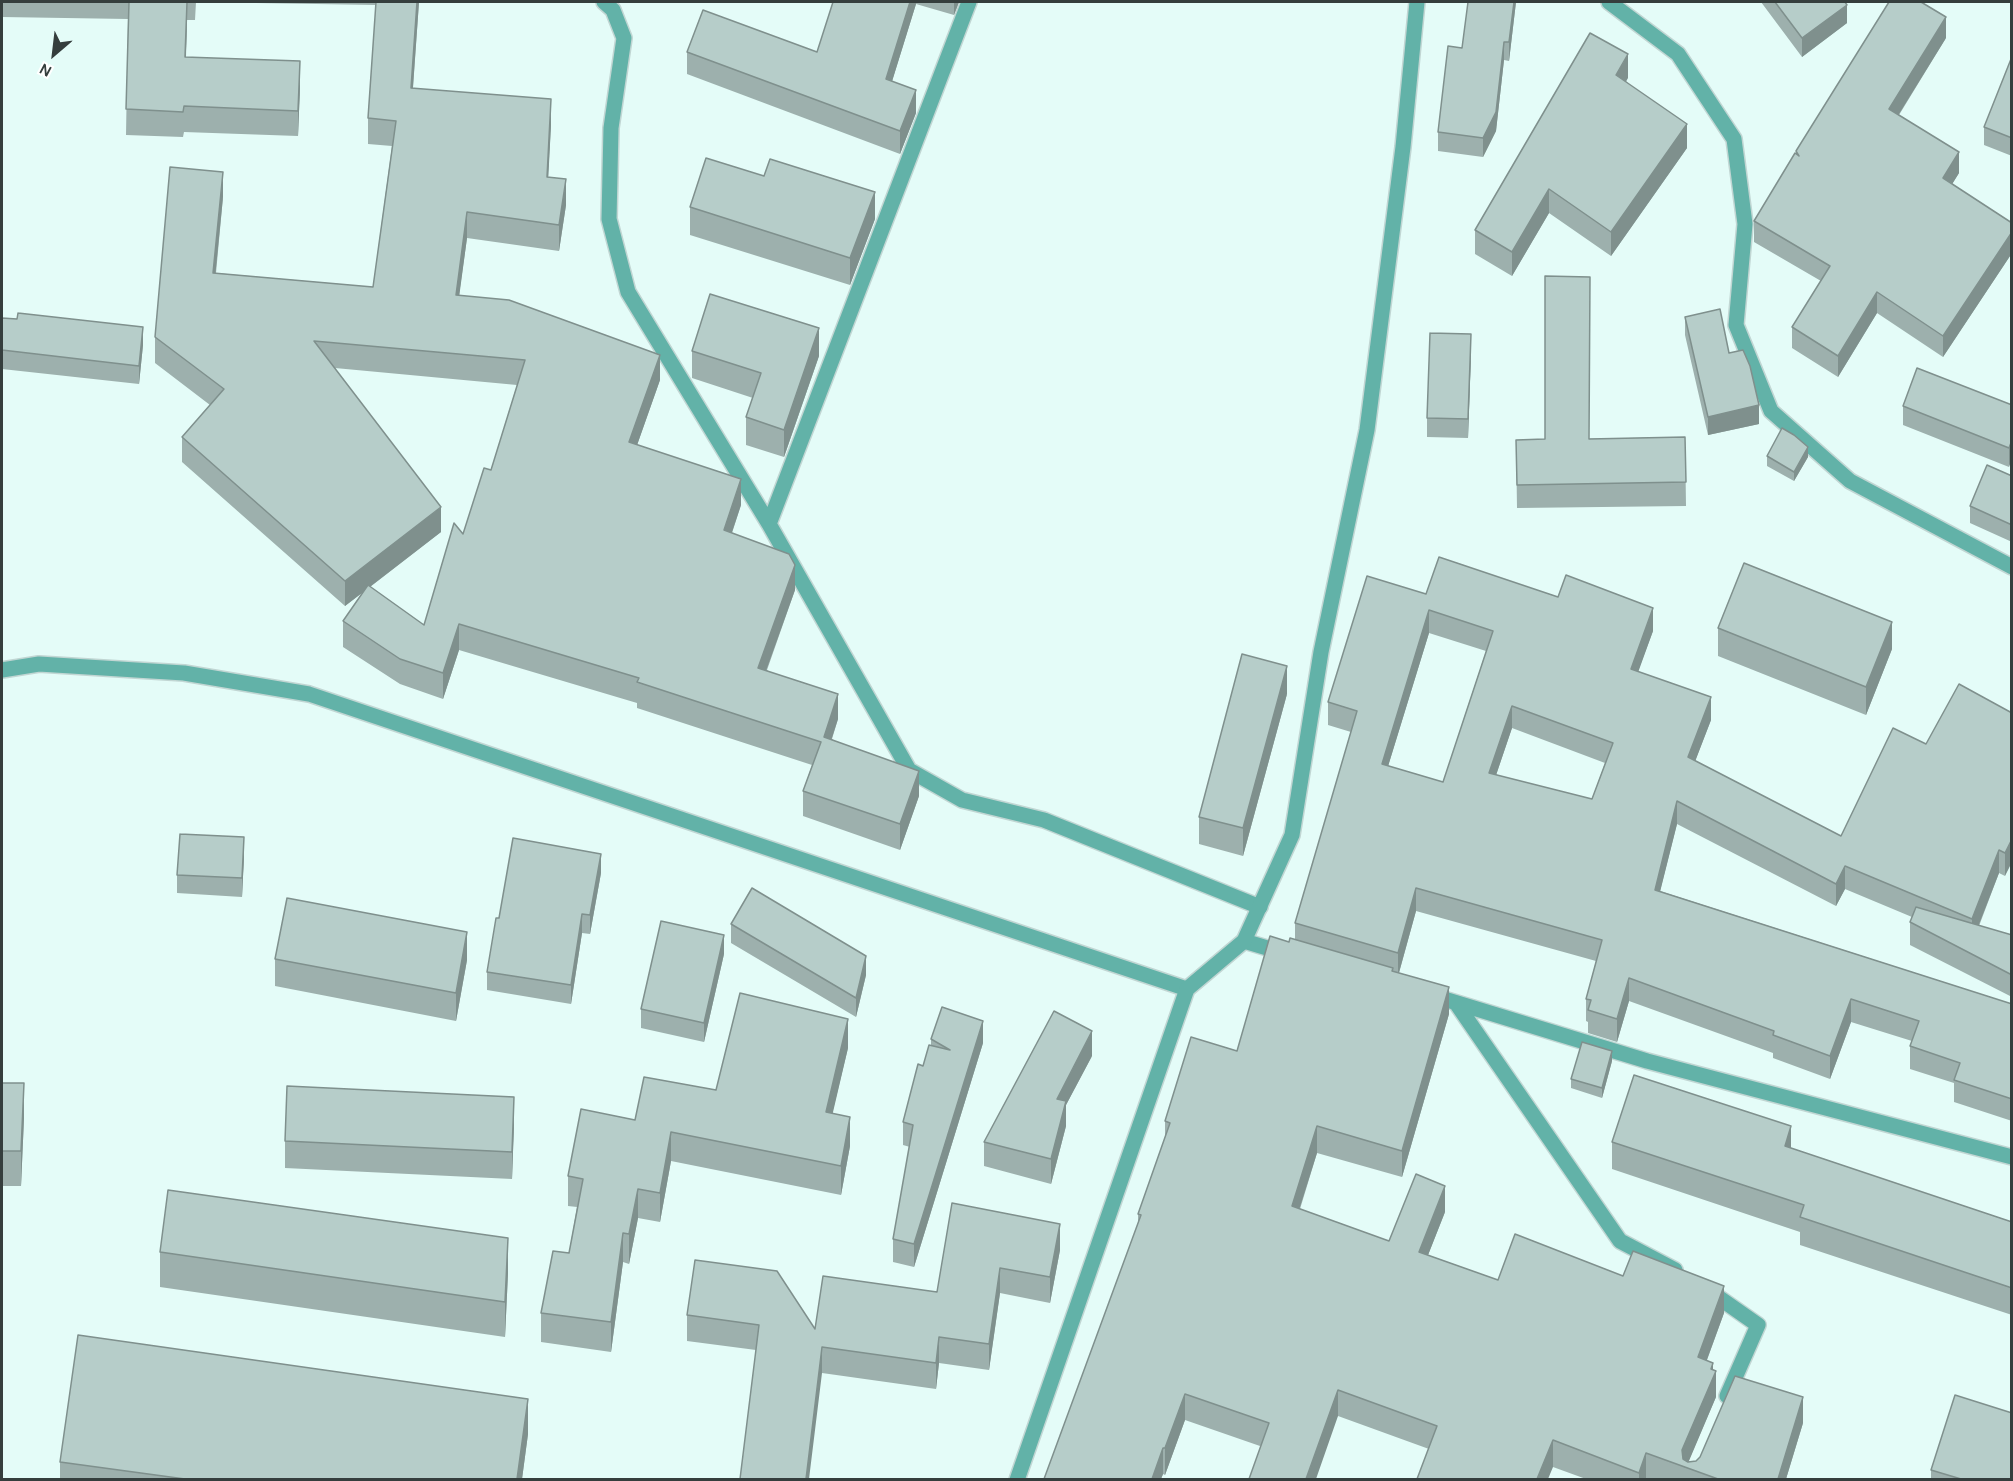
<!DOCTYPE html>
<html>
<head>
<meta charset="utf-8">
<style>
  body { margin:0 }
  #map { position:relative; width:2013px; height:1481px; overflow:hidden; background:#e4fcf8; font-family:Karla,sans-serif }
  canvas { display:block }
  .frame { position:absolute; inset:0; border:3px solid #353e3d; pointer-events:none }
  .north { position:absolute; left:24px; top:24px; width:60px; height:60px; -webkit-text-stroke:4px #fff; paint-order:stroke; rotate:208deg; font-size:16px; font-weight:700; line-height:24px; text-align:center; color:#353e3d }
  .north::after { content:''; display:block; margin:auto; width:21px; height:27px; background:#353e3d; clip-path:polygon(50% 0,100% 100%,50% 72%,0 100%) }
</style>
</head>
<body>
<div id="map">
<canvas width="2013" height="1481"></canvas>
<div class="frame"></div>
<div class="north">N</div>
</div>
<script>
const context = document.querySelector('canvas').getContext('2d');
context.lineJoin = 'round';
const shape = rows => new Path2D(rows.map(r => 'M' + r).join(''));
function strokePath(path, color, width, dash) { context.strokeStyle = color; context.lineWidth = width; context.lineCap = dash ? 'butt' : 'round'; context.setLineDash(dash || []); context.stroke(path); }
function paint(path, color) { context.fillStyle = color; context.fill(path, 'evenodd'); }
const minor = shape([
  [604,2,613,10,624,38,611,128,609,219,628,292,769,524,909,770,962,800,1044,820,1260,907],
  [1609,2,1678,54,1734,139,1745,224,1736,325,1771,411,1850,481,2012,567],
  [769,524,969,2],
  [2,670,39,664,184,673,309,694,1187,989],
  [1244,941,1287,954],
  [1431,995,1647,1061,2012,1157],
  [1456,1003,1620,1241,1675,1270],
  [1708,1290,1758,1325,1727,1396]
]);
const tertiary = shape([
  [1017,1480,1187,989,1244,941,1292,835,1321,652,1367,430,1403,147,1417,2]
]);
strokePath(minor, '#c1d6d3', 18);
strokePath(tertiary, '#c1d6d3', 18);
strokePath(minor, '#62b2a8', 15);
strokePath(tertiary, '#62b2a8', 15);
paint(shape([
  [2,2,419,2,413,88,551,125,548,177,566,205,559,251,467,238,459,295,660,380,637,445,741,505,732,533,795,590,767,670,838,719,832,739,919,796,900,850,803,816,803,791,812,765,637,708,637,703,459,650,443,699,400,684,343,647,343,621,362,593,345,606,182,462,182,437,210,405,155,363,155,337,223,197,216,273,373,287,392,146,368,144,368,118,376,5,196,2,195,20,187,20,186,57,300,87,298,136,184,132,183,137,126,135,128,19,2,17],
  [335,368,517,385,491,470,424,625,370,587,441,532],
  [833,2,959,2,954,15,916,4,892,81,916,113,900,154,687,74,687,52,817,52],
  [1468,2,1516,2,1509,61,1504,60,1496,131,1483,157,1438,151,1438,132,1462,48],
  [1761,2,1845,2,1847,23,1802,57],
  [1946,38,1899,115,1959,173,1952,184,2012,223,2012,253,1943,357,1877,313,1838,377,1792,348,1792,327,1821,281,1754,242,1754,221,1796,153,1796,151],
  [2012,59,2012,156,1984,145,1984,127],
  [1628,78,1626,81,1687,148,1611,256,1549,213,1512,276,1475,254,1475,230],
  [690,207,875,219,850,285,690,235],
  [1685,317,1729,353,1759,424,1708,435,1685,335],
  [2,318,143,345,139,384,2,369],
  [692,351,819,356,784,457,746,445,746,417,753,398,692,378],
  [1471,353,1468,438,1427,437,1427,418],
  [2012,405,2009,467,1903,425,1903,406],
  [1685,437,1686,506,1517,508,1516,440],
  [1767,456,1808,457,1794,481,1767,466],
  [2012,476,2012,542,1970,523,1970,506],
  [1426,594,1653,631,1638,671,1711,720,1695,761,1841,836,1926,744,2012,713,2005,876,1999,873,1979,926,2012,935,2012,997,1910,945,1910,922,1912,917,1845,889,1836,906,1677,824,1660,891,2012,1004,2012,1121,1954,1102,1954,1083,1910,1069,1910,1046,1912,1041,1851,1022,1830,1079,1773,1058,1773,1053,1629,1001,1617,1042,1588,1033,1588,1022,1586,1021,1586,999,1596,961,1416,911,1399,973,1449,1014,1402,1177,1317,1153,1300,1209,1389,1241,1445,1212,1428,1255,1498,1280,1623,1276,1724,1313,1707,1360,1713,1370,1716,1397,1688,1462,1696,1461,1803,1423,1786,1479,1586,1479,1553,1467,1429,1449,1338,1416,1260,1446,1185,1420,1165,1475,1163,1474,1161,1479,1044,1479,1138,1224,1138,1214,1165,1137,1165,1121,1237,1051,1289,942,1295,940,1295,923,1351,732,1328,725,1328,702],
  [1429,633,1486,651,1443,782,1388,766],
  [1512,728,1605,763,1592,799,1496,775],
  [1718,628,1892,649,1866,715,1718,656],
  [1287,694,1243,856,1199,844,1199,817],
  [244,856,242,897,177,893,177,875],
  [601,873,590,934,582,933,571,1004,487,990,487,972,499,918],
  [731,924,866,975,856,1017,731,943],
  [724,954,704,1042,641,1028,641,1009],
  [275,959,467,960,456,1021,275,986],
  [931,1039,983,1043,914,1267,893,1262,893,1239,910,1147,903,1145,903,1122,923,1066,931,1046],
  [848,1048,832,1114,850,1146,841,1195,671,1161,660,1222,638,1218,629,1264,623,1262,611,1352,541,1342,541,1313,569,1253,577,1207,568,1206,568,1176,635,1120,716,1090],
  [1092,1056,1066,1105,1066,1126,1051,1184,984,1166,984,1142],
  [1612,1061,1602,1098,1571,1088,1571,1079],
  [2,1083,24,1118,21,1186,2,1186],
  [514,1124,512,1179,285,1168,285,1141],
  [1612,1142,1791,1148,2012,1222,2012,1315,1800,1245,1800,1232,1612,1169],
  [952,1203,1060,1250,1050,1303,1000,1293,989,1370,939,1363,936,1389,822,1373,756,1350,687,1341,687,1315,815,1329,937,1292],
  [160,1252,508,1273,505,1337,160,1287],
  [528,1434,522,1479,60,1479,60,1462],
  [1931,1470,2012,1479,1931,1479]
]), '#9db0ad');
paint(shape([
  [187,2,187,20,185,82,185,57],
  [417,2,419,2,411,114,411,88],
  [910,2,916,2,916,4,886,101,886,79],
  [954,2,959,2,954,15],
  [1514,2,1516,2,1509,61,1509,42],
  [1847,5,1847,23,1802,57,1802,38],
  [1946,17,1946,38,1889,130,1889,109],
  [1504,42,1504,60,1496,131,1483,157,1483,138],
  [1628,54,1628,78,1616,98,1616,75],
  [300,61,300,87,298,136,298,111],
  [916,90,916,113,900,154,900,131],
  [551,99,551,125,547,202,547,177],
  [1687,124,1687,148,1611,256,1611,232],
  [1959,152,1959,173,1943,199,1943,178],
  [223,172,223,197,213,298,213,273],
  [566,179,566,205,559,251,559,225],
  [1549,189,1549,213,1512,276,1512,252],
  [875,192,875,219,850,285,850,258],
  [467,212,467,238,456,320,456,295],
  [2012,232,2012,253,1943,357,1943,336],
  [1877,292,1877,313,1838,377,1838,356],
  [143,327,143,345,139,384,139,366],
  [819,328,819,356,784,457,784,430],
  [1471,334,1471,353,1468,438,1468,419],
  [660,355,660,380,629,468,629,442],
  [1759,405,1759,424,1708,435,1708,417],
  [2012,440,2012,459,2009,467,2009,448],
  [1808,447,1808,457,1794,481,1794,472],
  [741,479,741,505,724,556,724,530],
  [441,507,441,532,345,606,345,581],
  [795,565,795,590,758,693,758,668],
  [1653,608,1653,631,1631,692,1631,669],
  [1429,610,1429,633,1382,786,1382,764],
  [1892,622,1892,649,1866,715,1866,687],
  [459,624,459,650,443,699,443,673],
  [1287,666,1287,694,1243,856,1243,828],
  [838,694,838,719,824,762,824,737],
  [1711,697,1711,720,1688,780,1688,757],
  [1512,706,1512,728,1489,796,1489,773],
  [919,771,919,796,900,850,900,824],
  [1677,801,1677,824,1655,912,1655,890],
  [244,837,244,856,242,897,242,878],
  [2012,839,2012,862,2005,876,2005,853],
  [1999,850,1999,873,1972,942,1972,919],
  [601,854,601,873,590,934,590,915],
  [1845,866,1845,889,1836,906,1836,884],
  [1416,888,1416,911,1398,976,1398,953],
  [582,914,582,933,571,1004,571,985],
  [467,932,467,960,456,1021,456,993],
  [724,935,724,954,704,1042,704,1023],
  [866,956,866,975,856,1017,856,998],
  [1629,978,1629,1001,1617,1042,1617,1019],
  [1449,987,1449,1014,1402,1177,1402,1151],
  [1851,999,1851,1022,1830,1079,1830,1056],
  [848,1019,848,1048,826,1142,826,1112],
  [983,1021,983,1043,914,1267,914,1244],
  [1092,1031,1092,1056,1066,1105,1066,1126,1051,1184,1051,1159,1057,1099],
  [1612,1051,1612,1061,1602,1098,1602,1088],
  [24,1083,24,1118,21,1186,21,1151],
  [514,1097,514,1124,512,1179,512,1152],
  [850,1117,850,1146,841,1195,841,1166],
  [1317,1126,1317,1153,1292,1232,1292,1206],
  [1791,1126,1791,1154,1785,1146],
  [671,1132,671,1161,660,1222,660,1193],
  [1445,1186,1445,1212,1419,1278,1419,1252],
  [638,1189,638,1218,629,1264,629,1234],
  [1060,1224,1060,1250,1050,1303,1050,1277],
  [623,1233,623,1262,611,1352,611,1322],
  [508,1238,508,1273,505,1337,505,1302],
  [1000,1268,1000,1293,989,1370,989,1344],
  [1724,1286,1724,1313,1698,1384,1698,1357],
  [939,1337,939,1363,936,1389,936,1363],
  [822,1347,822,1373,809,1479,806,1479],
  [1713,1363,1713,1377,1716,1371,1716,1397,1686,1468,1682,1466,1682,1450],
  [1338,1390,1338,1416,1316,1479,1306,1479],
  [1185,1394,1185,1420,1165,1475,1165,1448],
  [1803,1397,1803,1423,1786,1479,1778,1479],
  [528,1399,528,1434,522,1479,517,1479],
  [1553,1440,1553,1467,1548,1479,1537,1479],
  [1163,1448,1163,1474,1161,1479,1152,1479],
  [1646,1453,1646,1479,1639,1479,1639,1473]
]), '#7f908d');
const building = shape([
  [129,2,187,2,185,57,300,61,298,111,184,106,183,112,126,109,129,2],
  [376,2,417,2,411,88,551,99,547,177,566,179,559,225,467,212,456,295,509,300,660,355,629,442,741,479,724,530,789,554,795,565,758,668,838,694,824,737,919,771,900,824,803,791,821,742,637,682,639,678,459,624,443,673,400,659,343,621,368,585,424,625,454,523,463,534,484,468,491,470,525,360,314,341,441,507,345,581,182,437,224,389,155,337,170,167,223,172,213,273,373,287,396,121,368,118,376,2],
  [833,2,910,2,886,79,916,90,900,131,687,52,703,10,817,52,833,2],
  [1468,2,1514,2,1509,42,1504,42,1496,112,1483,138,1438,132,1448,46,1462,48,1468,2],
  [1775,2,1845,2,1847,5,1802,38,1775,2],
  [1889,2,1921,2,1946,17,1889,109,1959,152,1943,178,2012,223,2012,232,1943,336,1877,292,1838,356,1792,327,1830,266,1754,221,1795,153,1799,156,1796,151,1889,2],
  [1590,33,1628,54,1616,75,1687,124,1611,232,1549,189,1512,252,1475,230,1590,33],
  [2011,59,2012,59,2012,138,1984,127,2011,59],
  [706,158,764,176,770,159,875,192,850,258,690,207,706,158],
  [1545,276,1590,277,1589,439,1685,437,1686,482,1517,485,1516,440,1545,439,1545,276],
  [710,294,819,328,784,430,746,417,761,373,692,351,710,294],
  [1720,309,1729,353,1743,350,1750,366,1759,405,1708,417,1685,317,1720,309],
  [18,313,143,327,139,366,2,350,2,318,17,319,18,313],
  [1430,333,1471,334,1468,419,1427,418,1430,333],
  [1917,368,2012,405,2012,440,2009,448,1903,406,1917,368],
  [1782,428,1794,435,1808,447,1794,472,1767,456,1782,428],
  [1987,465,2012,476,2012,525,1970,506,1987,465],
  [1439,557,1558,597,1566,575,1653,608,1631,669,1711,697,1688,757,1841,836,1893,728,1926,744,1959,684,2012,713,2012,839,2005,853,1999,850,1972,919,1845,866,1836,884,1677,801,1655,890,2012,1004,2012,1099,1954,1080,1960,1063,1910,1046,1919,1021,1851,999,1830,1056,1773,1035,1774,1031,1629,978,1617,1019,1588,1010,1591,1000,1586,999,1602,940,1416,888,1398,953,1295,923,1357,711,1328,702,1367,576,1426,594,1439,557],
  [1429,610,1493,631,1443,782,1382,764,1429,610],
  [1512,706,1613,743,1592,799,1489,773,1512,706],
  [1744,563,1892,622,1866,687,1718,628,1744,563],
  [1242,654,1287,666,1243,828,1199,817,1242,654],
  [180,834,244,837,242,878,177,875,180,834],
  [513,838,601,854,590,915,582,914,571,985,487,972,496,918,499,918,513,838],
  [752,888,866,956,856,998,731,924,752,888],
  [287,898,467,932,456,993,275,959,287,898],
  [1916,907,2012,935,2012,975,1910,922,1916,907],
  [661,921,724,935,704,1023,641,1009,661,921],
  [1270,936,1289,942,1290,938,1393,968,1392,971,1449,987,1402,1151,1317,1126,1292,1206,1389,1241,1416,1174,1445,1186,1419,1252,1498,1280,1515,1234,1623,1276,1633,1251,1724,1286,1698,1357,1713,1363,1711,1369,1716,1371,1682,1450,1683,1459,1688,1462,1696,1461,1700,1457,1735,1376,1803,1397,1778,1479,1718,1479,1646,1453,1639,1473,1553,1440,1537,1479,1417,1479,1437,1426,1338,1390,1306,1479,1249,1479,1269,1423,1185,1394,1165,1448,1163,1448,1152,1479,1044,1479,1141,1215,1138,1214,1170,1123,1165,1121,1191,1037,1237,1051,1270,936],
  [740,993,848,1019,826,1112,850,1117,841,1166,671,1132,660,1193,638,1189,629,1234,623,1233,611,1322,541,1313,553,1251,569,1253,583,1179,568,1176,581,1109,635,1120,644,1077,716,1090,740,993],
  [942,1007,983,1021,914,1244,893,1239,913,1125,903,1122,918,1064,923,1066,929,1045,950,1050,931,1039,942,1007],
  [1054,1011,1092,1031,1057,1099,1066,1101,1051,1159,984,1142,1054,1011],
  [1582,1042,1612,1051,1602,1088,1571,1079,1582,1042],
  [1634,1075,1791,1126,1785,1146,2012,1222,2012,1288,1800,1217,1804,1205,1612,1142,1634,1075],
  [2,1083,24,1083,21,1151,2,1151,2,1083],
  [287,1086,514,1097,512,1152,285,1141,287,1086],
  [168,1190,508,1238,505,1302,160,1252,168,1190],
  [952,1203,1060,1224,1050,1277,1000,1268,989,1344,939,1337,936,1363,822,1347,806,1479,740,1479,759,1325,687,1315,695,1260,777,1271,815,1329,823,1276,937,1292,952,1203],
  [78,1335,528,1399,517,1479,185,1479,60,1462,78,1335],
  [1955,1395,2012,1413,2012,1479,1961,1479,1931,1470,1955,1395]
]);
paint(building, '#b6cdc9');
strokePath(building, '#7f908d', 1.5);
</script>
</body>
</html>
